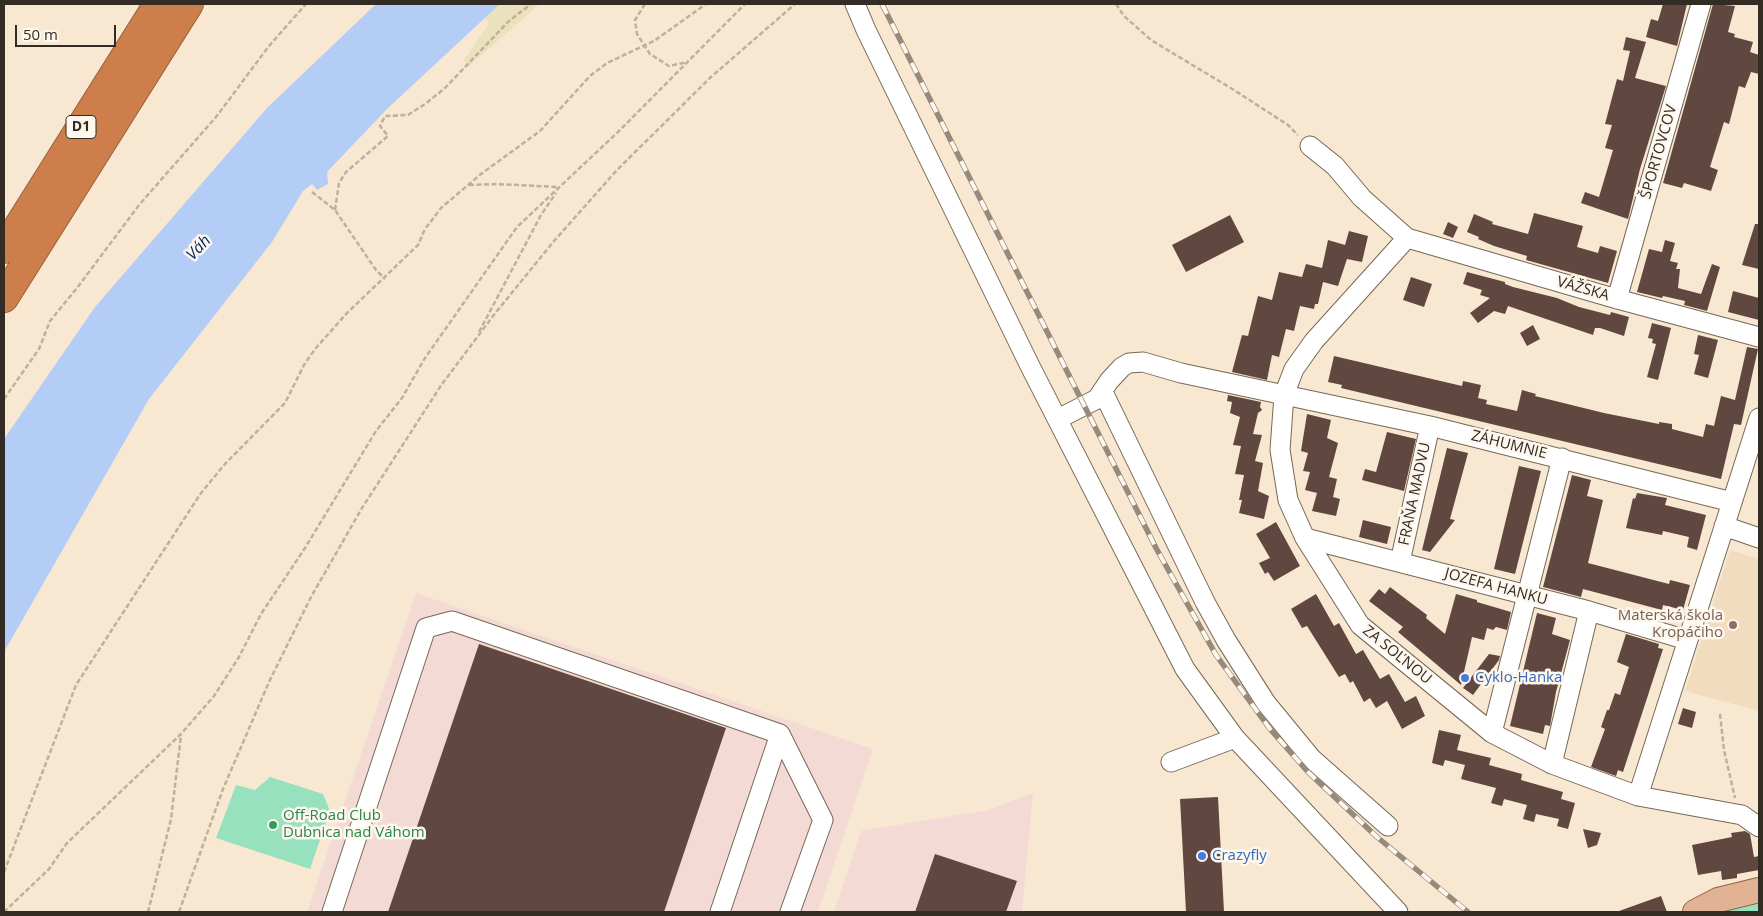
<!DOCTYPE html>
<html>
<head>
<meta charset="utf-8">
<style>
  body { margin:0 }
  #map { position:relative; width:1763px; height:916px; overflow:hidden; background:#f9e8d1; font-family:"Open Sans",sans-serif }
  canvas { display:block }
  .frame { position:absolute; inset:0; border:5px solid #332c24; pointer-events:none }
  .scale { position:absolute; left:15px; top:25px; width:101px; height:22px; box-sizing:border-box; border:2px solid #332c24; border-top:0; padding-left:6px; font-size:15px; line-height:18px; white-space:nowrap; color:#332c24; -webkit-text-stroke:4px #fef7ee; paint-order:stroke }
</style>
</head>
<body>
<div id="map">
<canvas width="1763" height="916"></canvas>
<div class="frame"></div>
<div class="scale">50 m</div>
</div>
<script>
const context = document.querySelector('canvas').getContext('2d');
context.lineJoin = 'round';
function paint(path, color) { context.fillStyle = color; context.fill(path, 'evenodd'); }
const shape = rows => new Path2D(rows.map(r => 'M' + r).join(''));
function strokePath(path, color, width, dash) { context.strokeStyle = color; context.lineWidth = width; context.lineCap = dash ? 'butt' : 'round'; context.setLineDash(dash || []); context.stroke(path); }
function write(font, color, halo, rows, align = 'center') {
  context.font = font + ' "Open Sans",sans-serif'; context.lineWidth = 5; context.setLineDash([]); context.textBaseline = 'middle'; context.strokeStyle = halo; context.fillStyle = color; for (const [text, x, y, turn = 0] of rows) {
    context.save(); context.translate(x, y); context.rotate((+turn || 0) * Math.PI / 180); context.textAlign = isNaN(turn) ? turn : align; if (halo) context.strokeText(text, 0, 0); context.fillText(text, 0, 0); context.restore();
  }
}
paint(shape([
  [1730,550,1759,559,1759,711,1685,691]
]), '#f2dcbf');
paint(shape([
  [416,593,873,749,818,912,307,912],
  [1033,793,1022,912,834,912,861,831,988,810]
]), '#f4dad5');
paint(shape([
  [270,777,323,794,330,811,310,869,216,838,236,785,255,790],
  [1759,901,1759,912,1717,912]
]), '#97e1bf');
paint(shape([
  [500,4,540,4,469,66,464,60,489,23,485,18]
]), '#ebe1bc');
paint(shape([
  [376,4,500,4,388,108,327,172,328,184,317,190,312,184,303,191,272,242,149,399,4,652,4,439,95,307,267,108]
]), '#b4cdf7');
paint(shape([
  [1663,4,1687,4,1677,46,1646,37,1651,19,1658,21],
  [1713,4,1735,6,1728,32,1735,34,1734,37,1753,42,1750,52,1759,55,1759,74,1751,72,1745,88,1739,86,1729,124,1724,122,1710,167,1718,170,1711,191,1684,183,1682,188,1663,183],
  [1626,37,1646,42,1635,78,1666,86,1640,169,1628,219,1581,203,1585,192,1599,197,1613,150,1605,148,1612,125,1605,124,1617,79,1623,81,1630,51,1623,50],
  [1534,213,1583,226,1577,247,1598,253,1600,246,1617,251,1608,283,1526,260,1527,256,1494,246,1478,239,1479,237,1467,232,1474,214,1493,222,1492,224,1528,234],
  [1230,215,1244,242,1186,272,1172,245],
  [1448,222,1458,227,1453,238,1443,234],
  [1755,224,1759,224,1759,269,1742,265],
  [1349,231,1368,236,1362,262,1347,259,1338,286,1323,282,1318,304,1315,304,1314,309,1300,306,1294,331,1286,329,1279,357,1272,355,1267,380,1232,372,1242,335,1248,336,1258,296,1272,300,1279,272,1302,277,1306,264,1322,268,1328,240,1345,245],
  [1665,240,1675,243,1670,261,1678,263,1676,269,1680,269,1678,288,1701,294,1712,264,1720,267,1707,311,1684,305,1685,301,1663,296,1662,298,1637,292,1649,249,1662,252],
  [1467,272,1505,282,1505,284,1513,287,1557,298,1579,307,1610,315,1611,312,1629,317,1624,336,1600,328,1595,328,1593,335,1508,306,1505,314,1494,311,1478,323,1470,313,1490,298,1480,295,1482,290,1463,284],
  [1411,277,1432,284,1424,307,1403,300],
  [1733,291,1759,298,1759,320,1728,312],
  [1652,323,1671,328,1658,380,1647,377,1656,344,1652,343,1653,339,1648,338],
  [1533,325,1540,339,1527,346,1520,333],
  [1698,335,1718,340,1708,378,1694,374,1699,355,1694,354],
  [1747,347,1758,349,1741,425,1734,424,1721,479,1341,388,1342,385,1328,382,1334,356,1462,386,1463,381,1481,385,1478,398,1487,400,1486,404,1517,411,1522,390,1536,394,1535,396,1604,413,1659,424,1659,422,1672,424,1672,429,1703,437,1706,424,1714,426,1721,396,1735,400],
  [1228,395,1261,402,1260,407,1262,410,1258,413,1253,434,1262,435,1255,461,1263,463,1258,491,1269,496,1264,519,1239,513,1242,500,1239,500,1244,475,1235,474,1241,446,1233,445,1240,417,1230,413,1232,402,1227,401],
  [1307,414,1331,420,1327,438,1338,443,1329,477,1337,479,1333,497,1340,499,1336,516,1312,511,1317,493,1305,490,1310,472,1303,471,1308,453,1301,451],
  [1387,432,1416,439,1404,491,1362,480,1365,469,1376,472],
  [1447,448,1468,453,1450,519,1455,520,1430,552,1422,550],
  [1519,466,1541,471,1515,574,1494,569],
  [1572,475,1591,480,1587,496,1603,500,1588,563,1669,584,1670,580,1690,585,1683,610,1663,605,1662,610,1583,589,1581,597,1543,587],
  [1637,493,1667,498,1665,505,1706,515,1697,550,1687,547,1689,537,1663,531,1662,535,1626,528,1633,498,1635,499],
  [1363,520,1391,527,1387,544,1359,537],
  [1276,522,1300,566,1274,581,1268,572,1265,574,1259,563,1270,558,1256,534],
  [1390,587,1427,615,1426,618,1445,634,1456,594,1477,600,1477,602,1511,612,1507,630,1496,627,1493,630,1487,628,1484,640,1472,637,1461,685,1398,632,1403,627,1369,601,1379,589,1385,594],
  [1316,594,1334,626,1339,623,1356,654,1363,650,1380,679,1389,674,1405,702,1416,696,1425,716,1402,729,1387,701,1376,708,1370,698,1364,702,1353,681,1350,683,1345,674,1339,677,1307,626,1302,628,1291,609],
  [1537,613,1556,618,1552,634,1570,640,1556,692,1550,726,1545,725,1543,734,1510,726],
  [1626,634,1659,644,1658,648,1663,649,1623,772,1618,770,1616,776,1591,767,1605,729,1601,727,1607,710,1609,710,1615,693,1620,695,1629,667,1617,662],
  [479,644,726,728,664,912,388,912],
  [1489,654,1500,656,1499,660,1473,695,1463,688],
  [1683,708,1696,712,1692,728,1678,724],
  [1439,730,1461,735,1457,750,1491,758,1489,765,1522,774,1521,780,1563,792,1561,799,1575,803,1568,829,1557,826,1559,819,1536,814,1534,822,1523,819,1527,805,1504,799,1502,806,1491,803,1496,788,1461,779,1465,765,1445,760,1443,766,1432,763],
  [1218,797,1224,912,1186,912,1180,799],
  [1583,829,1601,833,1597,845,1588,848],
  [1745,831,1750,834,1754,857,1759,856,1759,870,1737,874,1737,878,1722,880,1721,871,1698,875,1692,845,1732,837,1731,833],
  [935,854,1017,881,1006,912,915,912],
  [1661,896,1667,912,1620,912,1619,911]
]), '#604841');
const minor = shape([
  [855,4,866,30,1030,366,1185,669,1235,738,1398,912],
  [1310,146,1335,166,1362,198,1407,238,1617,299,1759,337],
  [1407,238,1314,341,1294,369,1284,395,1280,450,1288,500,1305,538,1360,625,1492,733,1552,764,1638,796,1742,815,1759,827],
  [1617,299,1701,4],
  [1103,392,1205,602,1226,640,1266,703,1312,759,1388,826],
  [1058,419,1097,399,1109,381,1122,367,1129,363,1143,362,1181,373,1430,426,1732,502],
  [1724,526,1759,538],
  [1305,538,1589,611,1687,640],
  [1400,562,1430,426],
  [1492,733,1562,458],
  [1171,762,1235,738],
  [1552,764,1589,611],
  [1638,796,1759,418],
  [332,912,426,628,452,621,780,734,823,820,790,912],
  [720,912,780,734]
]);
const major = shape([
  [1695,912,1718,900,1759,890]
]);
const highway = shape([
  [4,249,158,4],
  [4,298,189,4]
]);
strokePath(minor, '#776854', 21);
strokePath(major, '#97613d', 26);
strokePath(highway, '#97613d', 30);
strokePath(shape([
  [645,4,635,20,637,34,650,54,669,66,688,62],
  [1116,4,1124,16,1151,40,1234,90,1288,125,1298,135],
  [469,185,496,184,559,187],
  [312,192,335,210,376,270,385,279],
  [335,210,339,183,346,172,388,136,380,126,385,116,408,115,425,104,444,89,509,21,531,4],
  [479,332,541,215,556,193],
  [4,399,39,349,50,321,77,288,139,205,216,117,269,46,306,4],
  [1720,714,1724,750,1735,798],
  [4,872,76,685,201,493,225,464,285,403,304,365,315,349,347,313,418,245,425,229,441,208,481,174,540,131,590,76,607,63,654,41,706,4],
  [4,912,49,869,67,843,181,734,214,696,239,657,261,614,305,548,376,431,402,398,425,358,517,227,618,132,745,4],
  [148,912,171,819,181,735],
  [179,912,223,789,269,682,311,597,362,508,442,384,493,316,554,241,617,170,711,77,795,4]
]), '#beb09d', 2.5, [5, 2.5]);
strokePath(minor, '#fff', 19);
strokePath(major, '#e1b293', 24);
strokePath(highway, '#cd7e4b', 28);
const rail = shape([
  [882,4,1156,548,1216,655,1270,729,1308,772,1377,837,1468,912]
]);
strokePath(rail, '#968a7a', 5.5);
strokePath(rail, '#fef7ee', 4, [11]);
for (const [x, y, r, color] of [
  [1733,625,5,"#8d6e63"],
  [1465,678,5,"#3f7fe0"],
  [273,825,5,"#2e9e5b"],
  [1202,856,5,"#3f7fe0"]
]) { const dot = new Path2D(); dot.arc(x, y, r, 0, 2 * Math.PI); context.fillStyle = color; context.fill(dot); strokePath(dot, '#fef7ee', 2); }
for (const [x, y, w] of [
  [81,127,30]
]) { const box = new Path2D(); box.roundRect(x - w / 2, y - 11.5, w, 23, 4); context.fillStyle = '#fef7ee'; context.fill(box); strokePath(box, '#332c24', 1); }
write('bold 14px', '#332c24', null, [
  ["D1",81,127]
]);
write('15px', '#332c24', '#fef7ee', [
  ["ŠPORTOVCOV",1659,152,-74],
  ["VÁŽSKA",1583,289,16],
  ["ZÁHUMNIE",1509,445,14],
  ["FRAŇA MADVU",1415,494,-78],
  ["JOZEFA HANKU",1496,587,15],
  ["ZA SOĽNOU",1397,655,39]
]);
write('15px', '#785e54', '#fef7ee', [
  ["Materská škola",1723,616],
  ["Kropáčiho",1723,633]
], 'right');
write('15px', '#366cbe', '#fef7ee', [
  ["Cyklo-Hanka",1475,678],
  ["Crazyfly",1212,856]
], 'left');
write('15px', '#27864d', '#fef7ee', [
  ["Off-Road Club",283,816],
  ["Dubnica nad Váhom",283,833]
], 'left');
write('italic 16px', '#05255f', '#fef7ee', [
  ["Váh",199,248,-47]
]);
</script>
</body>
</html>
